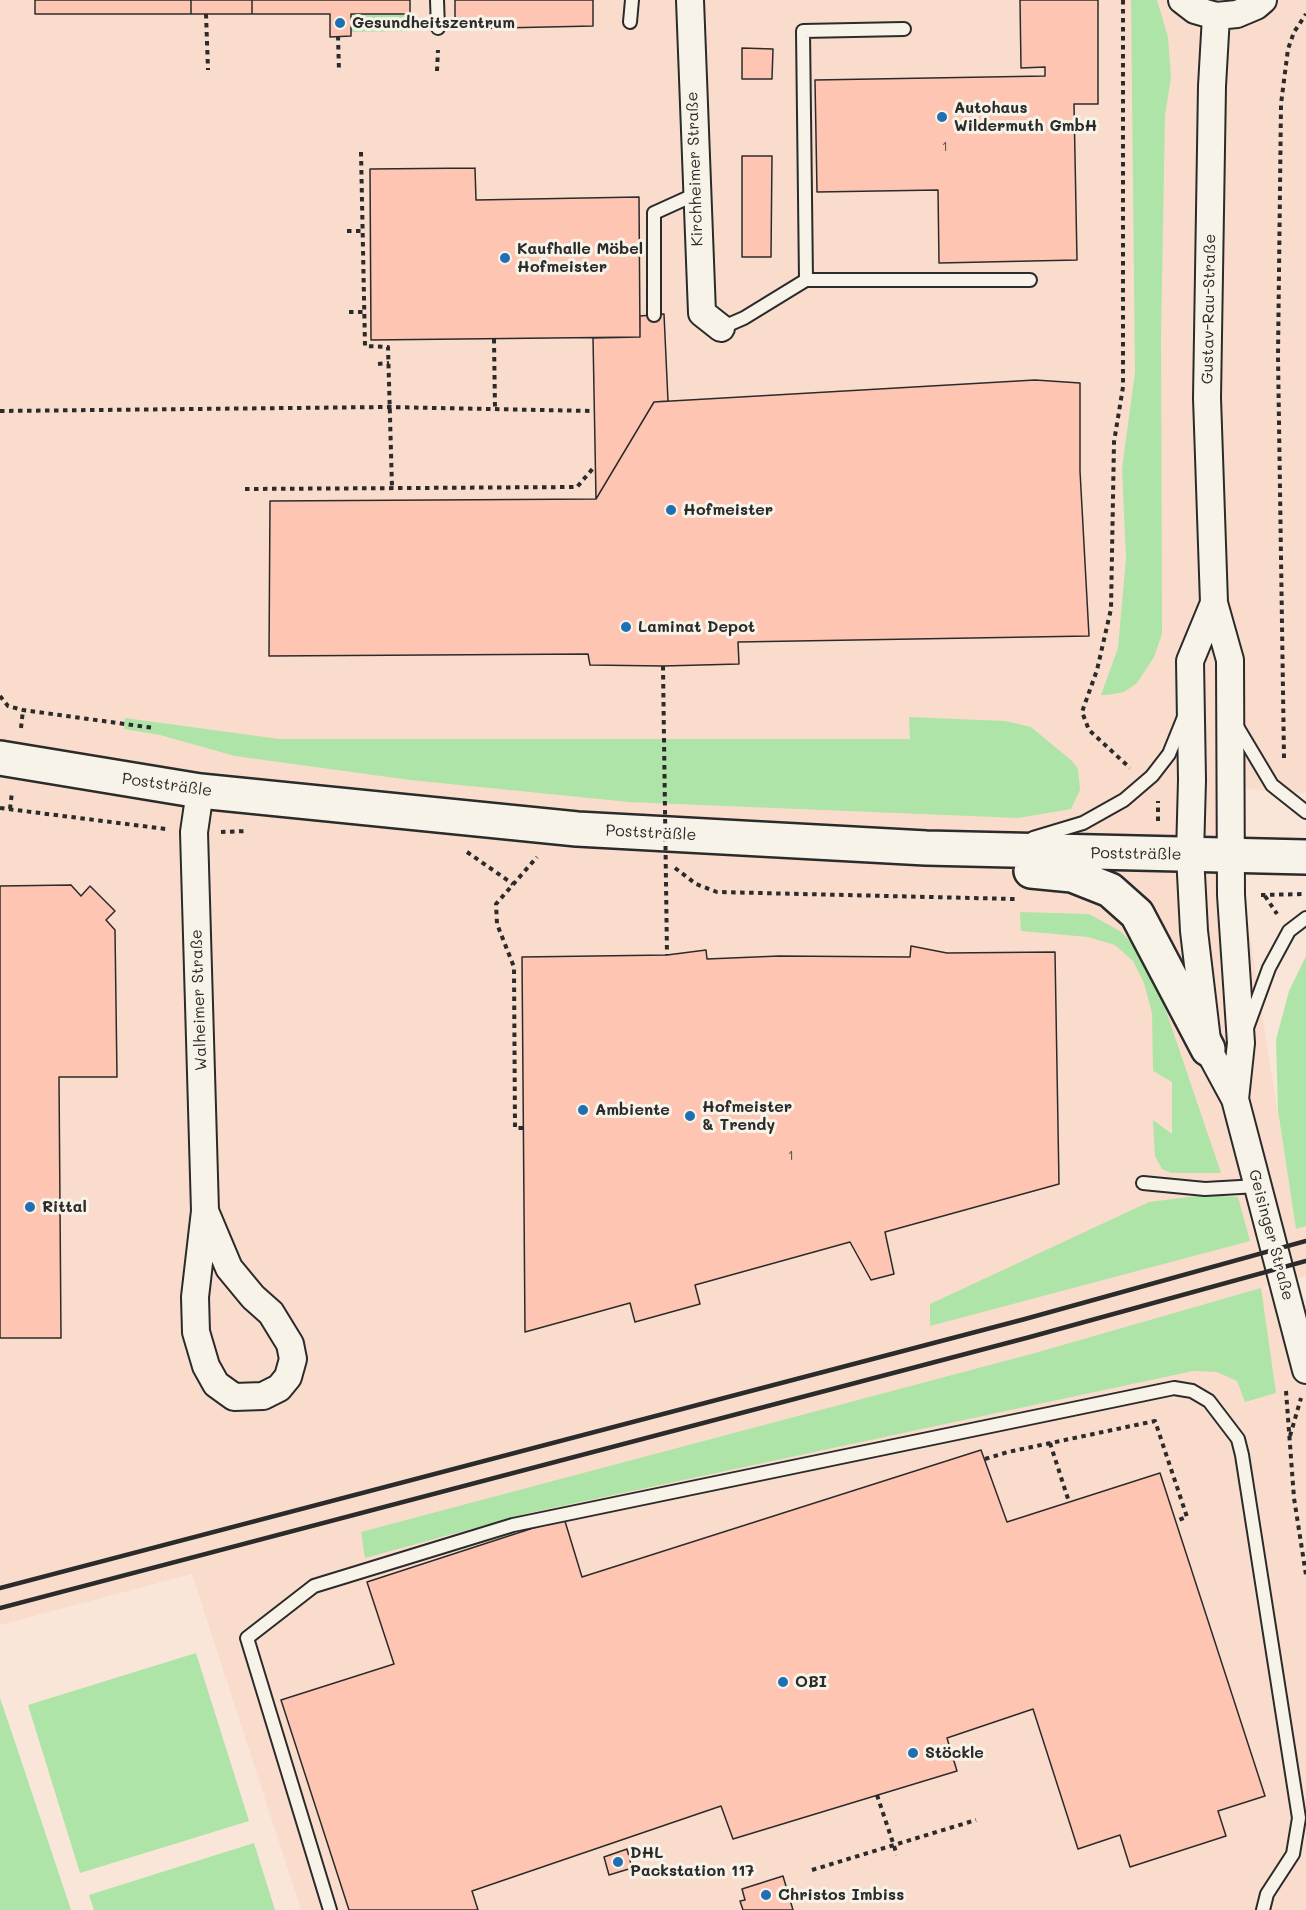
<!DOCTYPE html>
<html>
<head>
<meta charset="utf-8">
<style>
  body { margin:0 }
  canvas { display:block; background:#f9e6d8 }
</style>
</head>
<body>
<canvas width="1306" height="1910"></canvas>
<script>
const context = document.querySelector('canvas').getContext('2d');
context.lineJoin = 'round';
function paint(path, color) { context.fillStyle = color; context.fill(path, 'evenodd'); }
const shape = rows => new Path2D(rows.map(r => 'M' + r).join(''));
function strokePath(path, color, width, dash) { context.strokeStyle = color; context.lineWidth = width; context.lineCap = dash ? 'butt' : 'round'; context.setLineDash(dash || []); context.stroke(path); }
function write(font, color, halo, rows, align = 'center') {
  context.font = font + ' Mali,sans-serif'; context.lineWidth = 6; context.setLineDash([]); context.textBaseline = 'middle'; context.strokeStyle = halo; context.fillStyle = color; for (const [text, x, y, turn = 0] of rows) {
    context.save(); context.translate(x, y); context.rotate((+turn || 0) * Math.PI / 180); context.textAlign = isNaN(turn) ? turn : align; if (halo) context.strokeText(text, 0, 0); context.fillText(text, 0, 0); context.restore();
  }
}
paint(shape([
  [0,0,1306,0,1306,793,1227,788,1296,1229,1306,1226,1306,1276,1262,1288,1303,1303,1306,1322,1306,1910,301,1910,192,1574,0,1625]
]), '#fadccd');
paint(shape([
  [1131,0,1157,0,1168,37,1171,78,1165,115,1161,335,1162,634,1154,657,1137,683,1124,692,1107,695,1101,695,1118,648,1126,558,1122,469,1135,372],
  [351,14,410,14,411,31,351,32],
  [909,717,1005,721,1031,727,1072,761,1078,769,1080,790,1071,809,1018,818,629,802,410,780,235,756,160,735,124,729,125,718,279,739,910,739],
  [1020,912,1089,914,1120,931,1136,947,1159,990,1221,1173,1171,1173,1162,1169,1155,1156,1153,1120,1172,1134,1172,1082,1153,1071,1152,1013,1144,983,1133,961,1115,945,1088,937,1021,931],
  [1306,956,1306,1226,1296,1229,1278,1111,1276,1040,1289,991],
  [1205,1195,1238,1197,1250,1241,930,1326,930,1304,1149,1202],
  [1261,1288,1276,1393,1245,1402,1237,1381,1217,1372,1193,1371,529,1513,365,1558,361,1532,1035,1353],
  [196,1653,249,1821,80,1873,28,1705],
  [0,1698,17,1748,71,1910,0,1910],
  [254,1843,275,1910,94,1910,89,1895]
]), '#aee4a7');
const building = shape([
  [35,0,191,0,191,14,35,14,35,0],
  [191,0,252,0,252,14,191,14,191,0],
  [252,0,410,0,410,14,351,14,351,36,330,37,330,14,252,14,252,0],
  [455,0,593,0,593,26,455,29,455,0],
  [1020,0,1098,0,1098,104,1074,104,1077,260,939,263,938,190,817,192,815,80,1045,76,1045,67,1021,68,1020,0],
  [742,48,773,49,772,79,742,79,742,48],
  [742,156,772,156,771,257,742,257,742,156],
  [475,168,476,200,639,197,640,337,371,340,370,169,475,168],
  [664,314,668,401,654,402,596,499,593,338,640,337,640,316,664,314],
  [1035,380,1080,383,1080,471,1089,636,738,642,739,664,663,666,590,665,588,654,269,656,270,501,596,499,654,402,1035,380],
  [71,885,81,896,90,886,115,911,106,920,115,930,117,1077,59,1077,61,1338,0,1338,0,886,71,885],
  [911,946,947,953,1055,952,1059,1184,885,1232,894,1274,871,1280,850,1242,695,1285,700,1304,635,1322,630,1303,525,1332,522,957,667,955,706,950,707,959,779,956,910,957,911,946],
  [981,1450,1007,1522,1160,1473,1265,1796,1218,1811,1226,1836,1130,1867,1120,1835,1078,1849,1033,1709,947,1738,957,1771,733,1839,721,1806,472,1891,478,1910,349,1910,281,1700,394,1664,367,1582,564,1518,582,1577,981,1450],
  [627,1849,632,1868,609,1875,604,1857,627,1849],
  [783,1876,793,1910,743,1910,740,1901,745,1900,742,1889,783,1876]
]);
paint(building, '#fec6b2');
strokePath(building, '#2b2b2b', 1.5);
const service = shape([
  [437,0,438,28],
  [630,22,632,0],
  [904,29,803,31,806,280,1030,280],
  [654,315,654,213,696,194],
  [721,328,744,318,806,280],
  [1235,723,1272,785,1306,812],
  [1033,838,1083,823,1124,800,1152,776,1169,754,1184,717],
  [1247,1028,1269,968,1289,931,1306,918],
  [1143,1183,1205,1189,1258,1186],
  [330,1910,247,1638,314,1586,513,1525,1174,1388,1192,1391,1209,1401,1238,1439,1242,1455,1299,1818,1293,1854,1267,1894,1263,1910]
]);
const minor = shape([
  [690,0,702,313,721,328],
  [1182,0,1195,10,1216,16,1237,14,1256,6,1263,0],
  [1216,16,1212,86,1207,398,1214,603,1230,660,1231,895,1241,1043,1235,1099],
  [1214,603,1190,661,1192,780,1190,855,1194,931,1208,1049,1235,1099,1306,1370],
  [200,791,194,832,205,1211,195,1297,196,1332,206,1366,216,1384,234,1397,263,1396,279,1388,288,1377,293,1359,290,1344,271,1313,253,1297,229,1268,205,1211]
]);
const secondary = shape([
  [0,758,200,791,577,829,926,848,1306,857],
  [1031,871,1072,875,1110,890,1137,914,1208,1049]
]);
strokePath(service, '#2b2b2b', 16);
strokePath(minor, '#2b2b2b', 30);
strokePath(secondary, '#2b2b2b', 38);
strokePath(shape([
  [1123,0,1123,387,1114,442,1111,609,1097,670,1082,712,1089,730,1130,768],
  [206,14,208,70],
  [338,36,339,71],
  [437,71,438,50],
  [361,152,365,346,388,347,392,487],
  [347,231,363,231],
  [349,312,364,312],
  [494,339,495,409],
  [378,364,389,363],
  [0,411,386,407,593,411],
  [245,489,577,487,595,466],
  [0,696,8,706,23,710,154,728],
  [21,728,23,710],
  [1284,758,1278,356,1281,104,1288,49,1294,32,1306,14],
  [0,808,166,829],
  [10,809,12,792],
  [1158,821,1158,801],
  [221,832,247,831],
  [467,852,513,884],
  [675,868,696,884,717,892,1015,899],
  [1261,895,1306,894],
  [1265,896,1277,914],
  [523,1128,515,1128,514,967,497,924,496,904,537,857],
  [1286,1391,1294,1498,1306,1575],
  [1290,1436,1301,1398],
  [1050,1443,1069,1502],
  [985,1459,1008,1452,1155,1421,1187,1517,1176,1521],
  [877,1795,897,1855],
  [812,1870,976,1820]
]), '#2b2b2b', 4, [4.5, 4.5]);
strokePath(service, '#f7f3e8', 12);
strokePath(minor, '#f7f3e8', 26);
strokePath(secondary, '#f7f3e8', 33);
strokePath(shape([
  [0,1588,1025,1319,1306,1241],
  [0,1608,1030,1337,1306,1261]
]), '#2b2b2b', 4.5);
strokePath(shape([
  [663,666,667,955]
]), '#2b2b2b', 4, [4.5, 4.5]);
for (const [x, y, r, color] of [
  [340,23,6,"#1f6fb2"],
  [942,117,6,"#1f6fb2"],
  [505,258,6,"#1f6fb2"],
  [671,510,6,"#1f6fb2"],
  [626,627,6,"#1f6fb2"],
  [583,1110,6,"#1f6fb2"],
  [690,1116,6,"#1f6fb2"],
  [30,1207,6,"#1f6fb2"],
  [783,1682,6,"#1f6fb2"],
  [913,1753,6,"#1f6fb2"],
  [618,1862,6,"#1f6fb2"],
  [766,1895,6,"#1f6fb2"]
]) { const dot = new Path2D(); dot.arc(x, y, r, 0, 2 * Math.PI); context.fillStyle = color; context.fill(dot); strokePath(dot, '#f7f3e8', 2); }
write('14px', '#60524d', null, [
  ["1",945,147],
  ["1",791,1156]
]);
write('bold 16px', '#2b2b2b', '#f7f3e8', [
  ["Gesundheitszentrum",352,23],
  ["Autohaus",954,108],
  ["Wildermuth GmbH",954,126],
  ["Kaufhalle Möbel",517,249],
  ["Hofmeister",517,267],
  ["Hofmeister",683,510],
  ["Laminat Depot",638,627],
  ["Hofmeister",702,1107],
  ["& Trendy",702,1125],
  ["Ambiente",595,1110],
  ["Rittal",42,1207],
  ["OBI",795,1682],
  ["Stöckle",925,1753],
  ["DHL",630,1853],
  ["Packstation 117",630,1871],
  ["Christos Imbiss",778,1895]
], 'left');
write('16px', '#2b2b2b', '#f7f3e8', [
  ["Kirchheimer Straße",695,169,-92],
  ["Gustav-Rau-Straße",1209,309,-89],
  ["Poststräßle",167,785,8],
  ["Poststräßle",651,833,3],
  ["Poststräßle",1136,854,1],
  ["Walheimer Straße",199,1000,-92],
  ["Geisinger Straße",1271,1235,75]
]);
</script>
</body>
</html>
